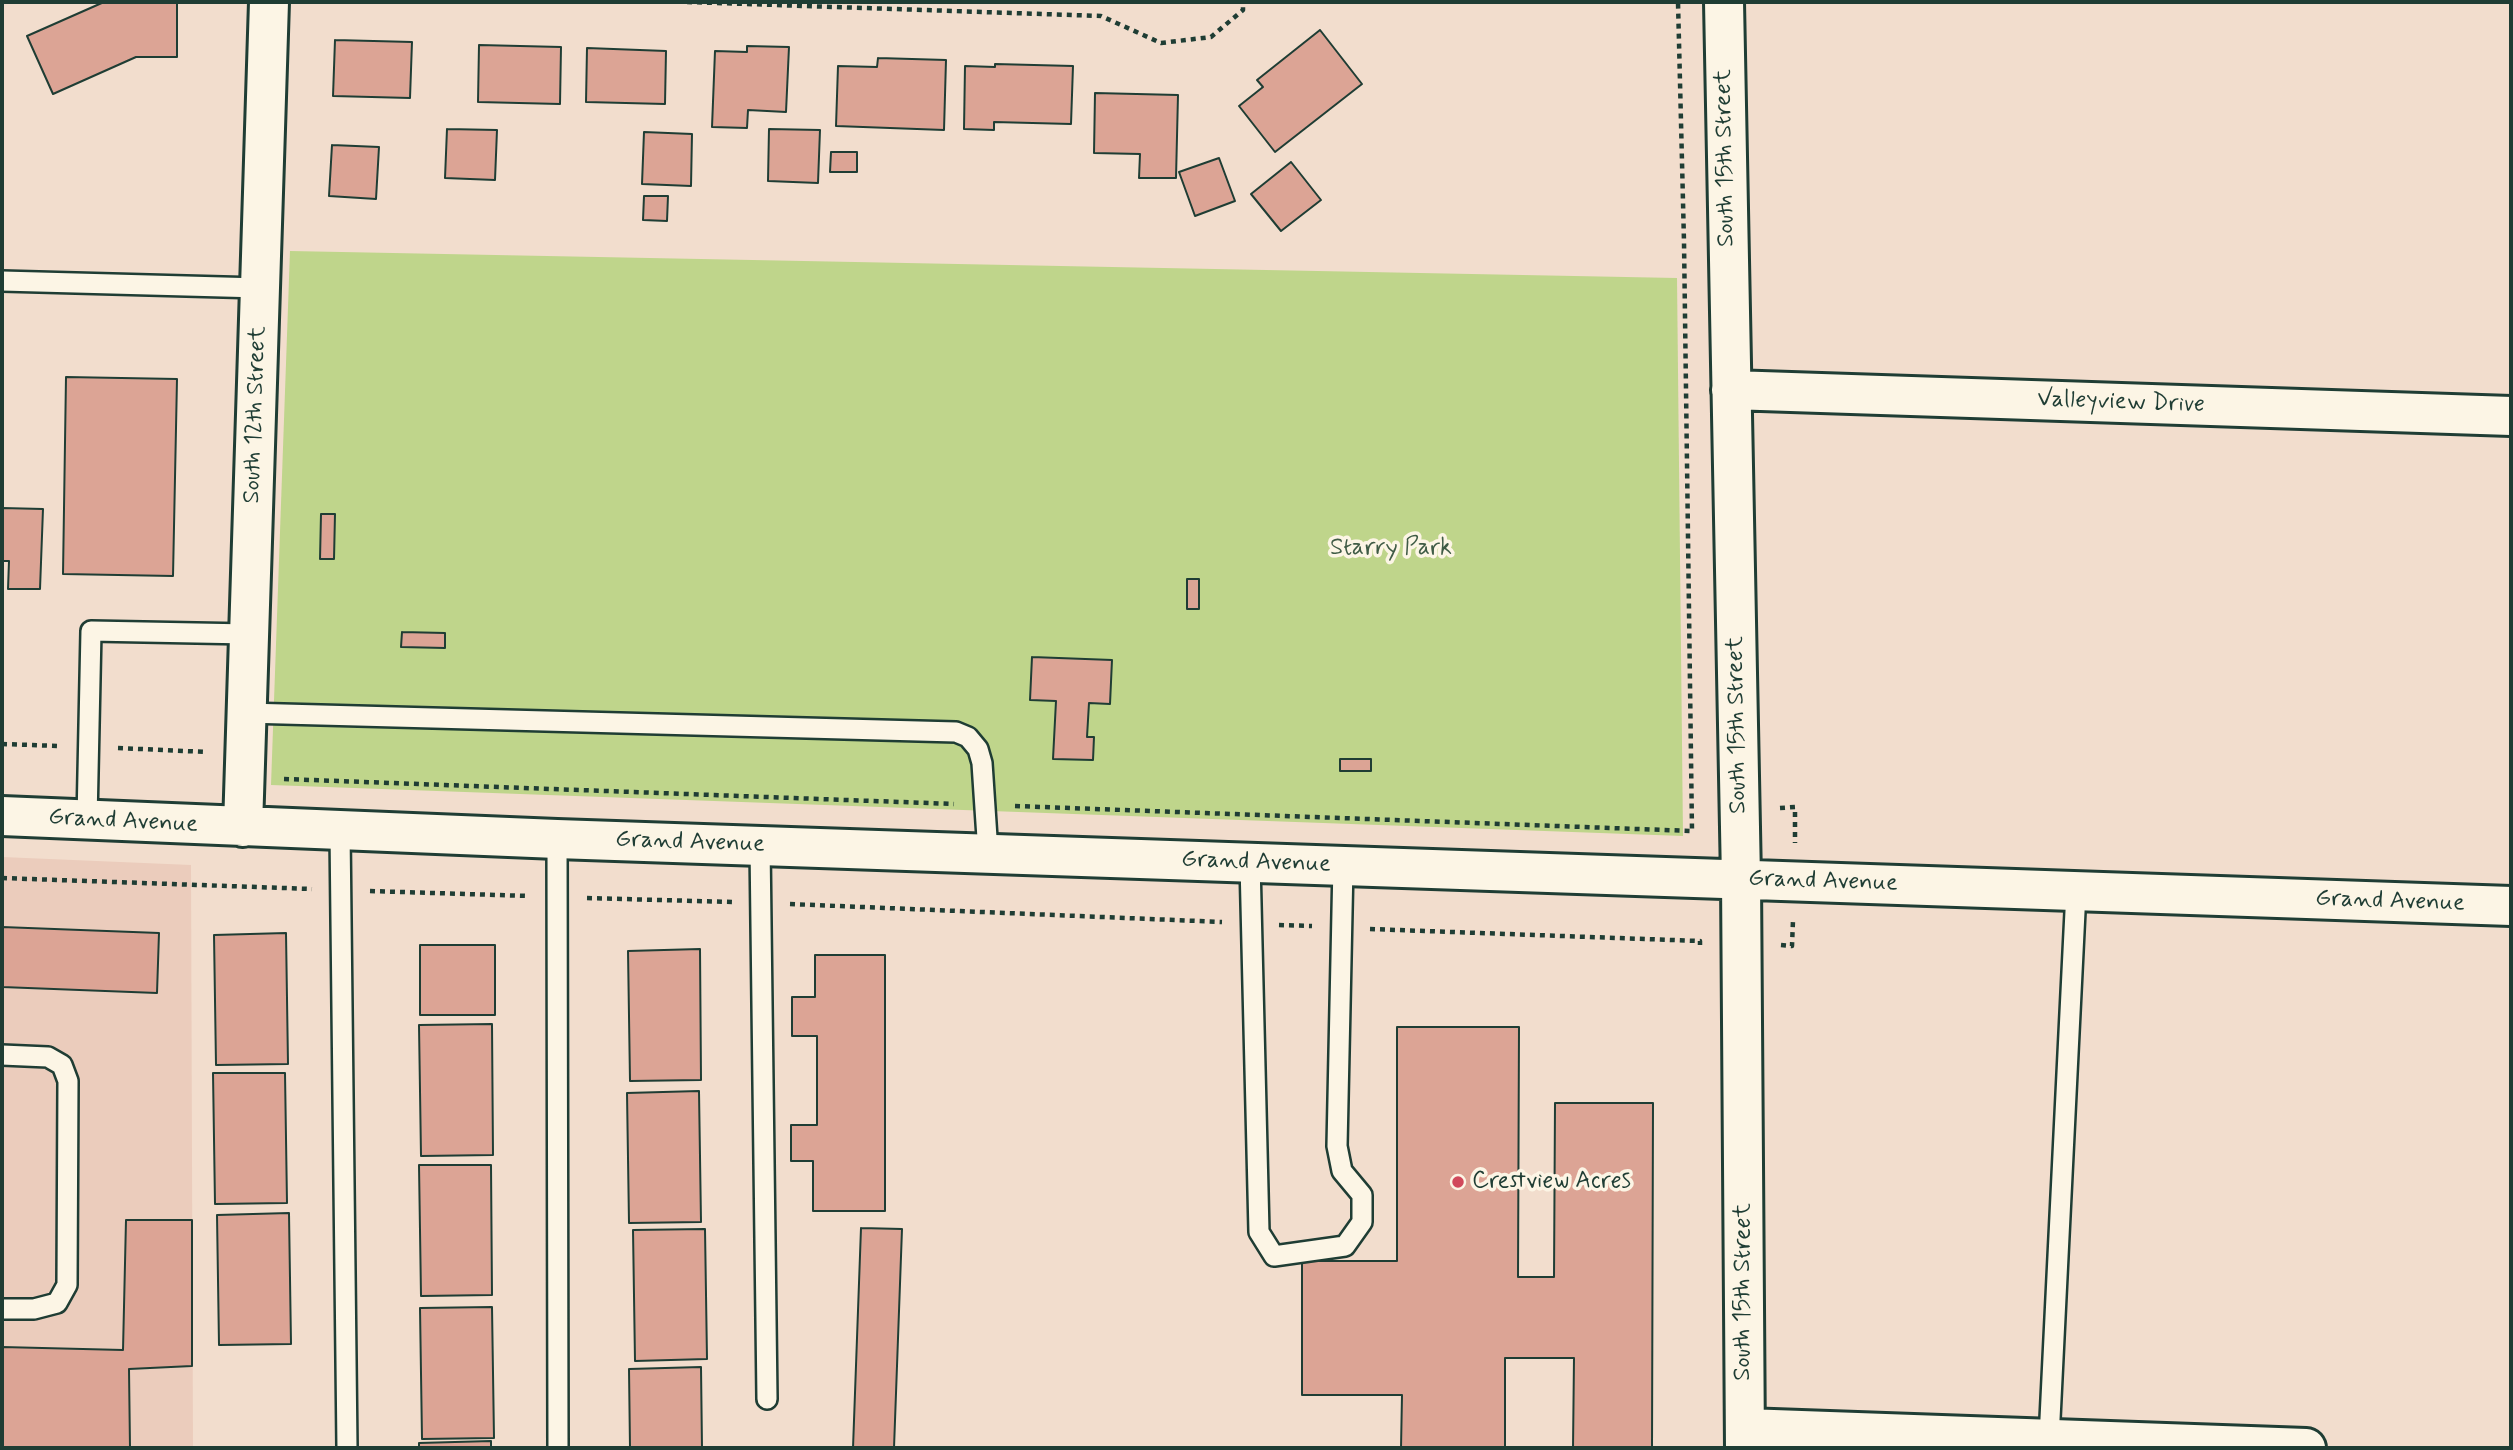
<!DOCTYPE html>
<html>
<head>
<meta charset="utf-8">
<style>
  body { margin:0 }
  #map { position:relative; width:2513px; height:1450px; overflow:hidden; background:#f2ddcd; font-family:Mynerve,sans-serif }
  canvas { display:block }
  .frame { position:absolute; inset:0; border:4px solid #1f3d34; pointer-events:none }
</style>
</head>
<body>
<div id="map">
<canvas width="2513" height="1450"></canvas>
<div class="frame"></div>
</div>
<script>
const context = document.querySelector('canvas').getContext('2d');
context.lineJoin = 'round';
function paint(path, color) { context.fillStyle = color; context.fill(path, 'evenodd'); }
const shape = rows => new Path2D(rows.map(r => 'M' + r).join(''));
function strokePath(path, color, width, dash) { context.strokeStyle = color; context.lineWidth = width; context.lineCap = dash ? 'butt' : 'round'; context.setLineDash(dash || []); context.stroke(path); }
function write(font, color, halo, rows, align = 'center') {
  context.font = font + ' Mynerve,sans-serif'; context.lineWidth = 7; context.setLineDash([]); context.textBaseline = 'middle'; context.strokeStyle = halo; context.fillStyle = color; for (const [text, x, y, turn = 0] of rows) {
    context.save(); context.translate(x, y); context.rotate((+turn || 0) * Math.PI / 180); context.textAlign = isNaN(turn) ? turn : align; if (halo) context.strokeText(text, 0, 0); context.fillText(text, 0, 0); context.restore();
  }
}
paint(shape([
  [2,857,191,865,193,1448,2,1448]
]), '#ebccbc');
paint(shape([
  [290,251,1677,278,1683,836,271,785]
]), '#bfd58b');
const building = shape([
  [104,2,177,2,177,57,136,57,53,94,27,36,104,2],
  [1320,30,1362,84,1275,152,1239,106,1263,87,1257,80,1320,30],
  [335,40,412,42,410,98,333,96,335,40],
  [479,45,561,47,560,104,478,102,479,45],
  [747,46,789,47,786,112,748,110,747,128,712,127,715,51,747,52,747,46],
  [587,48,666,51,665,104,586,102,587,48],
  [878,58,946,60,944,130,836,126,838,66,877,67,878,58],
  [995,64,1073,66,1071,124,994,122,994,130,964,129,965,66,995,67,995,64],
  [1095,93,1178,95,1176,178,1139,178,1140,154,1094,153,1095,93],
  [447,129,497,130,495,180,445,178,447,129],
  [769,129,820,130,818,183,768,181,769,129],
  [644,132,692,134,691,186,642,184,644,132],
  [332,145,379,147,376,199,329,196,332,145],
  [831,152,857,152,857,172,830,172,831,152],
  [1219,158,1235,201,1195,216,1179,172,1219,158],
  [1291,162,1321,200,1281,231,1251,194,1291,162],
  [644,196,668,196,667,221,643,220,644,196],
  [66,377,177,379,173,576,63,574,66,377],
  [2,508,43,509,40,589,8,589,9,561,2,561,2,508],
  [321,514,335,514,334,559,320,559,321,514],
  [1187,579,1199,579,1199,609,1187,609,1187,579],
  [402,632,445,633,445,648,401,647,402,632],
  [1032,657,1112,660,1110,704,1089,703,1087,737,1094,737,1093,760,1053,759,1056,701,1030,700,1032,657],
  [1340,759,1371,759,1371,771,1340,771,1340,759],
  [2,927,159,933,157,993,2,987,2,927],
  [286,933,288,1064,216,1065,214,935,286,933],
  [420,945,495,945,495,1015,420,1015,420,945],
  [700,949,701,1080,630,1081,628,951,700,949],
  [815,955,885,955,885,1211,813,1211,813,1161,791,1161,791,1125,817,1125,817,1036,792,1036,792,997,815,997,815,955],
  [492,1024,493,1155,421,1156,419,1025,492,1024],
  [1397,1027,1519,1027,1518,1277,1554,1277,1555,1103,1653,1103,1652,1448,1573,1448,1574,1358,1505,1358,1505,1448,1401,1448,1402,1395,1302,1395,1302,1261,1397,1261,1397,1027],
  [213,1073,285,1073,287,1203,215,1204,213,1073],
  [699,1091,701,1222,629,1223,627,1093,699,1091],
  [419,1165,491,1165,492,1295,421,1296,419,1165],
  [289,1213,291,1344,219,1345,217,1215,289,1213],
  [126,1220,192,1220,192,1366,129,1369,130,1448,2,1448,2,1347,123,1350,126,1220],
  [861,1228,902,1229,894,1448,853,1448,861,1228],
  [705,1229,707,1359,635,1361,633,1230,705,1229],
  [492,1307,494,1438,422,1439,420,1308,492,1307],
  [701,1367,702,1448,630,1448,629,1369,701,1367],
  [491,1441,491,1448,419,1448,419,1443,491,1441]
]);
paint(building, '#dca495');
strokePath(building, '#1f3d34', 2);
const service = shape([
  [2,281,260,288],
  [246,713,956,732,968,737,978,749,982,763,988,853],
  [87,820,91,631,249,634],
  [340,831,347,1448],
  [557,839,558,1448],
  [760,845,767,1399],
  [1250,863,1259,1232,1274,1256,1345,1246,1362,1222,1362,1195,1342,1171,1337,1146,1343,865],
  [2,1055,48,1057,62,1065,68,1081,67,1285,57,1303,34,1309,2,1309],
  [2049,1439,2076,891]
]);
const minor = shape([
  [1724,2,1741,879,1745,1448],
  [1731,390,2511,416],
  [2,816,557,839,2511,906],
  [243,827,269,2],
  [1745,1428,2306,1448]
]);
strokePath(service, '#1f3d34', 24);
strokePath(minor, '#1f3d34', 44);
strokePath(shape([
  [687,2,1101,16,1161,43,1211,37,1243,10,1243,2],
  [2,744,60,746],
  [118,748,207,752],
  [284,779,954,804],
  [1015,806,1692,831,1684,242,1678,2],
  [1780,808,1795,807,1795,843],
  [2,878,312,889],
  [370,891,529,896],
  [587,898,732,902],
  [790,904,1222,922],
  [1279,925,1312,926],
  [1370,929,1700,941,1700,945],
  [1781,945,1792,946,1793,920]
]), '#1f3d34', 4.5, [5, 5]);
strokePath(service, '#fcf5e5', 19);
strokePath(minor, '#fcf5e5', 38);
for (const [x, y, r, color] of [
  [1458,1182,7,"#d1495b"]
]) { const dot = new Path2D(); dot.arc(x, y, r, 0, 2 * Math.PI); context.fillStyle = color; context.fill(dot); strokePath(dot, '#fcf5e5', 2.5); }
write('24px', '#1f3d34', '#fcf5e5', [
  ["South 15th Street",1726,158,-91],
  ["Valleyview Drive",2121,403,2],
  ["South 12th Street",256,415,-88],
  ["South 15th Street",1738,725,-91],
  ["Grand Avenue",123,822,3],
  ["Grand Avenue",690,843,2],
  ["Grand Avenue",1256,863,2],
  ["Grand Avenue",1823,882,2],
  ["Grand Avenue",2390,902,2],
  ["South 15th Street",1744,1292,-90]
]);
write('24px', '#3f5b45', '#fcf5e5', [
  ["Starry Park",1391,549]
]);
write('24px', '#1f3d34', '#fcf5e5', [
  ["Crestview Acres",1472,1182]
], 'left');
</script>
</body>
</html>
